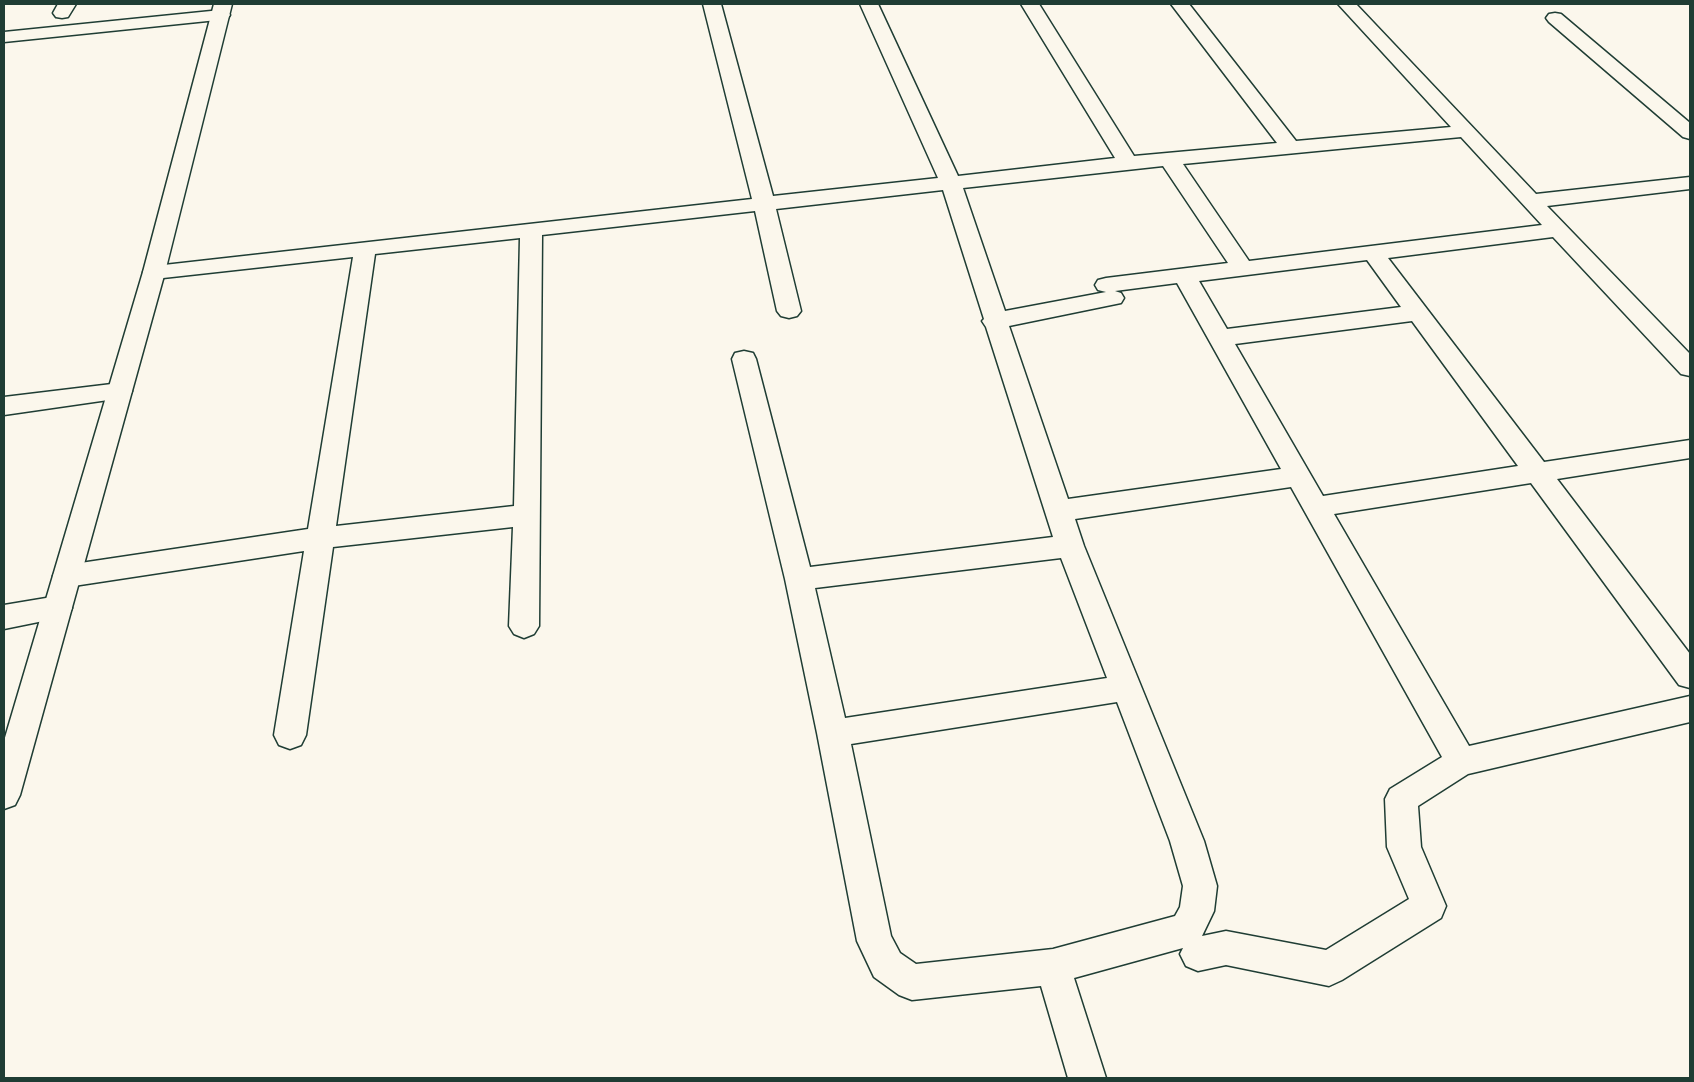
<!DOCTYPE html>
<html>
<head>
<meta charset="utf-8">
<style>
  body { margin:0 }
  #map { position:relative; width:1694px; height:1082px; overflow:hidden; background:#fbf7ec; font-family:"Architects Daughter",sans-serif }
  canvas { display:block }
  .frame { position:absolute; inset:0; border:5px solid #1f3d34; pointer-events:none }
</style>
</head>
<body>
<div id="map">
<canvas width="1694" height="1082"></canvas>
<div class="frame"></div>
</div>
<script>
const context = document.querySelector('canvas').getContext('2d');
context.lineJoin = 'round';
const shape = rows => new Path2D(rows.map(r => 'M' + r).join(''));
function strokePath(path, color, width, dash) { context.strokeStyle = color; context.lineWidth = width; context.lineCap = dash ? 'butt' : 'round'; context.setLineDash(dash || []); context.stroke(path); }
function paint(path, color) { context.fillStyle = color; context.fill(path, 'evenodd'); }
const street = shape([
  [58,4,76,4,68,17,62,18,56,17,53,13,58,4],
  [703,4,721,4,773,196,938,178,860,4,878,4,958,176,1115,158,1021,4,1039,4,1134,156,1277,143,1171,4,1189,4,1296,141,1451,127,1338,4,1356,4,1536,194,1690,177,1690,189,1547,206,1690,354,1690,376,1681,374,1553,237,1388,258,1544,462,1690,440,1690,458,1557,479,1690,654,1690,688,1679,685,1531,483,1334,514,1469,746,1690,696,1690,722,1468,774,1418,806,1421,847,1446,906,1441,918,1342,980,1329,986,1226,965,1198,971,1186,966,1180,954,1183,948,1074,978,1106,1078,1068,1078,1041,986,912,1000,899,995,874,977,857,941,817,733,785,579,732,359,735,353,744,351,753,353,756,359,810,567,1053,537,986,327,982,321,984,319,943,190,776,209,801,311,797,316,789,318,781,316,777,311,755,211,542,235,539,626,534,634,524,638,514,634,509,626,513,527,333,547,306,735,301,745,290,749,279,745,274,735,304,551,67,587,57,584,53,576,57,568,67,565,308,529,353,257,154,279,146,277,143,272,146,267,752,199,703,4],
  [1461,137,1542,225,1249,261,1183,164,1461,137],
  [1163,166,1228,263,1106,278,1098,280,1095,285,1098,290,1106,292,1005,311,963,188,1163,166],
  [520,238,514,506,336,526,375,254,520,238],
  [1367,260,1401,307,1227,329,1199,281,1367,260],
  [1177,283,1281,469,1068,499,1009,326,1121,303,1124,298,1121,293,1115,291,1177,283],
  [1412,321,1518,466,1323,496,1235,344,1412,321],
  [1291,487,1442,757,1390,789,1385,799,1387,847,1409,899,1326,950,1226,931,1202,936,1214,911,1217,886,1204,841,1084,546,1075,519,1291,487],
  [1061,558,1107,678,845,718,815,588,1061,558],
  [1117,702,1170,841,1183,886,1180,907,1175,916,1053,949,916,964,900,953,891,936,851,744,1117,702],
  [221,10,227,11,230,15,227,19,4,42,4,32,221,10],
  [1555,13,1561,14,1690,123,1690,139,1683,137,1549,22,1546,18,1549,14,1555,13],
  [120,383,129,385,132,391,129,397,4,415,4,397,120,383],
  [58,596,68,600,72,608,68,616,4,629,4,605,58,596]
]);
const secondary = shape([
  [214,4,232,4,165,272,20,795,15,805,4,809,4,741,143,272,214,4]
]);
strokePath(street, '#1f3d34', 3);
strokePath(secondary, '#1f3d34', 3);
paint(street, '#fbf7ec');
paint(secondary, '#fbf7ec');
</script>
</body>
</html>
